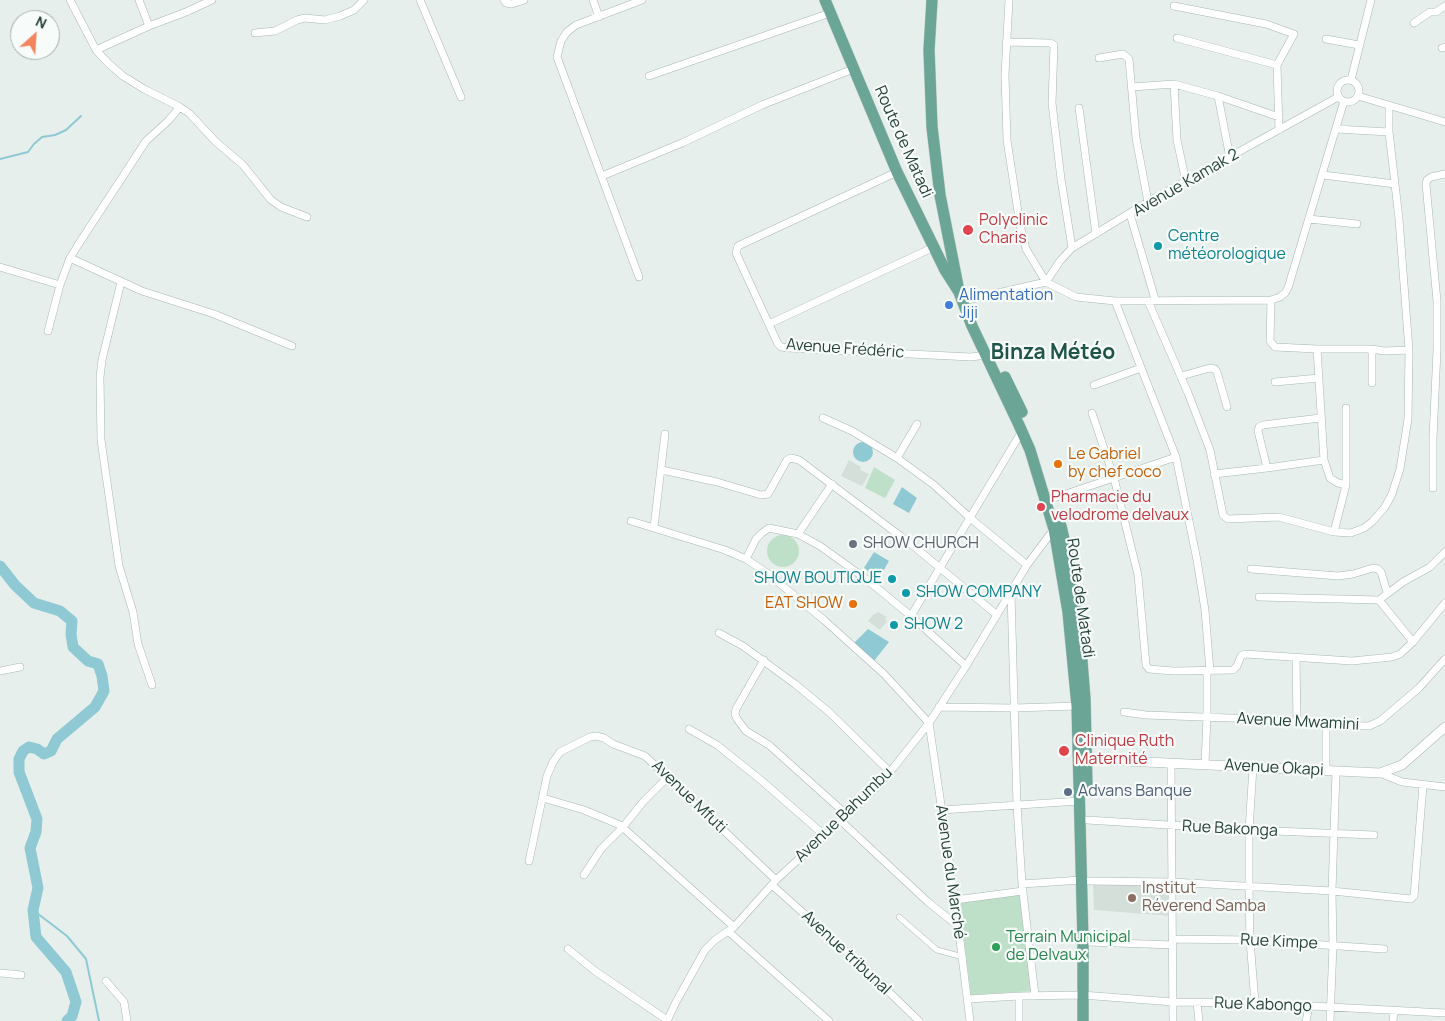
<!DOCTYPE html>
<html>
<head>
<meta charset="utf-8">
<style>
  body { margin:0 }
  #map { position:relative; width:1445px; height:1021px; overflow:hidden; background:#e6efeb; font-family:Manrope,sans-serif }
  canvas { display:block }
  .north { position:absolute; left:10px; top:10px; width:50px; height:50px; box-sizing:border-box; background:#f7fbf9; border:1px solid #a3b1ad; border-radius:50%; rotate:26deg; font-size:14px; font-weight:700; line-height:20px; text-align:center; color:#24423a }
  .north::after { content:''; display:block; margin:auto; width:18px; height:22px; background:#f4845f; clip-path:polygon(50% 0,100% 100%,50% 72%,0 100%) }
</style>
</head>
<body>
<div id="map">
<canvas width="1445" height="1021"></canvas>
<div class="north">N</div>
</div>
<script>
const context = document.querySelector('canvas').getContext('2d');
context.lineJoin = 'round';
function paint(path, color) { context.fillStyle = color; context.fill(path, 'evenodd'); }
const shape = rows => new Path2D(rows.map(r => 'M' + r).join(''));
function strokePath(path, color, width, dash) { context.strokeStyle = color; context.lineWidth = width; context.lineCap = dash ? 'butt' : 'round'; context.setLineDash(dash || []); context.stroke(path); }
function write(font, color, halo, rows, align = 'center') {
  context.font = font + ' Manrope,sans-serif'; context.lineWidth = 4.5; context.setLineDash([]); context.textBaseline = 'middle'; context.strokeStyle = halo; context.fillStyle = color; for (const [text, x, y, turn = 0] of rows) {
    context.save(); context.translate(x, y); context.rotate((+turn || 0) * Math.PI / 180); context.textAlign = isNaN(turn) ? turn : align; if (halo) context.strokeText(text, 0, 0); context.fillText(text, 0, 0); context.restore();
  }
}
paint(shape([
  [849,460,861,467,860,470,869,474,862,486,841,476],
  [878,612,887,617,885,619,887,621,880,630,868,621,873,615],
  [1093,883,1171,885,1171,916,1094,910]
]), '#d4dfda');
paint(shape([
  [874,467,895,480,885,498,865,488],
  '767 551a16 16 0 1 1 32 0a16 16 0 1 1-32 0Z',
  [1021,894,1033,991,971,995,959,902]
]), '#bfe0c8');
paint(shape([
  '853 452a10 10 0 1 1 20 0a10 10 0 1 1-20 0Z',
  [902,487,917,498,909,513,893,504],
  [874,552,889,561,879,578,864,568],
  [868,629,889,642,874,661,854,643]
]), '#8ec9d4');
strokePath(shape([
  [0,159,28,152,34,144,42,137,55,135,66,130,81,116],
  [33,910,67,936,86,959,99,1021]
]), '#8ec9d4', 2);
strokePath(shape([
  [0,566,15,585,34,603,60,611,72,621,71,634,73,647,88,661,98,664,102,676,104,691,95,707,57,739,51,751,44,754,37,749,29,747,23,751,19,759,19,772,37,819,36,832,30,848,38,888,33,910,36,937,66,972,76,1002,72,1016,67,1021]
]), '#8ec9d4', 11);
const pedestrian = shape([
  [899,917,937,950,963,957]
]);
const minor = shape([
  [70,0,96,50,109,64,123,76,144,89,180,107,190,114,215,141,243,165,271,200,281,207,307,217],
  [139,0,149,26],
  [420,0,461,97],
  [504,0,506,3,512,4,524,0],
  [593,0,599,17],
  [1009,0,1005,75,1007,140,1020,225,1026,249,1046,282,1060,261,1072,248,1148,202,1338,97],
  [1174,6,1266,24,1294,34,1277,65,1279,130],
  [1414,23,1430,12,1436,12,1445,6],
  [255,33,275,31,297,20,305,18,325,20,340,16,354,10,364,0],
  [1177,38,1277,65],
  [1326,39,1359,45],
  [1006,42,1050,43,1054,45,1052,103,1061,179,1072,248],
  [1442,48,1445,47],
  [96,50,149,26,186,12,212,0],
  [1099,58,1123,54,1129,59,1136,138,1148,202],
  [649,76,830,13],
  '1337 91a11 11 0 1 1 22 0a11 11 0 1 1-22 0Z',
  [1351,80,1371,0],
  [1174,84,1177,140,1186,182],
  [1132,87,1174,84,1218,96,1279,117],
  [1218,96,1230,158],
  [1358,96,1445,122],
  [1079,108,1096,234],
  [1336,129,1389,132],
  [897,172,738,246,736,253,778,344,781,347,788,348,971,357,986,355],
  [1323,175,1395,184],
  [602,176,682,143,762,105,853,69],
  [1130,214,1155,299],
  [1309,219,1357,224],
  [70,258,142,291,214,314,292,346],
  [0,267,60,285],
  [639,277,557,57,561,41,567,32,576,25,642,0],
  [121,282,102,360,100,377,101,440,119,566,133,612,138,644,152,685],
  [1271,300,1270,341,1275,347,1317,349,1372,349,1384,351,1409,350],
  [963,301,1046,282,1076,297,1115,301,1271,300,1280,297,1285,293,1288,288,1344,101],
  [1115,301,1176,457,1197,560,1205,610,1210,671],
  [1148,301,1188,393,1210,450,1223,515,1225,517,1228,519,1279,517,1334,532,1351,533,1364,528,1372,522,1385,507,1392,494,1400,469,1408,419,1409,350,1399,219,1389,132,1389,106],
  [769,324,934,247],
  [48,331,60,285,70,258,78,245,146,141,168,121,180,107],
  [1317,349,1324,460,1330,478,1338,483,1346,485,1334,532],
  [1372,349,1372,383],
  [1181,376,1210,368,1215,369,1217,372,1227,407],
  [1275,382,1319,378],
  [1094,385,1141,368],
  [1346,408,1346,485],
  [1092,413,1114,478,1138,575,1146,665,1149,669,1173,671,1233,670,1237,666,1241,656,1245,654,1352,661,1392,657,1400,654,1413,642,1445,603],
  [823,418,852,431,897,458,934,485,969,517,1027,565],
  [1320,418,1263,425,1259,427,1258,431,1267,468,1324,460],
  [897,458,917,424],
  [662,470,717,482,761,495,768,494,787,460,791,458,799,460,911,544,997,615],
  [1214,474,1267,468],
  [1433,488,1433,438,1437,350,1437,301,1426,184,1427,180,1431,177,1445,174],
  [1054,498,1176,457],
  [631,521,725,550,746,559,767,573,824,620,884,674,929,723,955,900,970,1021],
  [654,527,665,434],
  [798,534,832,484],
  [746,559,756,539,762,533,769,528,798,534,820,546,866,579,911,616,966,666],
  [1251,569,1338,576,1353,574,1373,568,1378,569,1381,572,1387,592],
  [1011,593,1017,805,1022,884,1035,996],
  [1259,597,1379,600,1403,582,1430,567,1445,552],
  [1379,600,1413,642],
  [911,616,1022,431],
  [719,633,743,646,795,684,829,712,890,772],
  [1296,659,1297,722],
  [764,660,736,709,735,714,737,719,746,731,769,745,847,815],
  [0,671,20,667],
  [939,707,1014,708,1077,706],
  [1124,712,1146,715,1258,719,1326,725,1369,726,1380,721,1419,688,1445,659],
  [1326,725,1326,771],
  [689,729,717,745,762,781,824,835],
  [1171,764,1173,1021],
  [1205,764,1207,717,1207,671],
  [1253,767,1249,830,1249,886,1250,940,1255,1003],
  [1380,773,1402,782,1445,787],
  [543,798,584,810,620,825,734,927],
  [941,810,1080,801],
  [1087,820,1249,830,1374,835],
  [841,821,928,902,958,926],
  [529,861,547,776,553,762,560,752,590,737,596,736,604,738,613,744,645,756,776,880],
  [584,875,601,849,623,827,643,802,668,777],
  [1087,881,1172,882,1332,891,1411,899,1414,896,1423,785],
  [1022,884,1081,880],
  [772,885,858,962,919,1021],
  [955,900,1023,891],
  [729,932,829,1021],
  [1173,939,1250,940,1384,949],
  [1089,942,1173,945],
  [568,949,595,971,667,1020],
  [0,973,21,975],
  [106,981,124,1002,127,1021],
  [968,999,1019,996,1082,995,1173,1002,1255,1003,1445,1013],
  [1197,1003,1199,1021],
  [667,1021,676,1002,705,950,715,940,734,927,776,880,878,786,890,772,929,723,966,666,1027,565,1054,529],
  [1019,1021,1019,996],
  [1306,1021,1309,1007],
  [1330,1021,1333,945,1332,891,1336,772],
  [1393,1021,1394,1010]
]);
const tertiary = shape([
  [1082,759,1380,773,1402,765,1445,727]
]);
const primary = shape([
  [825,0,897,172,945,270,959,292,972,326,1019,425,1030,450,1054,529,1068,612,1077,706,1083,941,1083,1021],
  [932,0,929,50,932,127,940,195,958,286],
  [1005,377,1022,412],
  [1061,526,1071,570,1081,649,1085,699,1087,786]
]);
strokePath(pedestrian, '#a8b8b2', 6);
strokePath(minor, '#a8b8b2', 8);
strokePath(tertiary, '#a8b8b2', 10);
strokePath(primary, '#c2cac8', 12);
strokePath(pedestrian, '#fff', 5);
strokePath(minor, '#fff', 7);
strokePath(tertiary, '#fff', 9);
strokePath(primary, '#6aa596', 11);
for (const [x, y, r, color] of [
  [968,230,6,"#e0444e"],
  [1158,246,5,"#0f9aa8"],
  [949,305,5,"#3f7fe0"],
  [1058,464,5,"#e8710a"],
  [1041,507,5,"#e0444e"],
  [853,544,5,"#6b7280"],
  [892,579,5,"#0f9aa8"],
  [906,593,5,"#0f9aa8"],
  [853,604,5,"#e8710a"],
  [894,625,5,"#0f9aa8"],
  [1064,751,6,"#e0444e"],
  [1068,792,5,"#5c6f8a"],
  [1132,898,5,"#8d6e63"],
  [996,947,5,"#2e9e5b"]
]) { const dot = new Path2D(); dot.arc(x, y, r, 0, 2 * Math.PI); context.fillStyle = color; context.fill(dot); strokePath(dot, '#f7fbf9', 2); }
write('16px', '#24423a', '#f7fbf9', [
  ["Route de Matadi",903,142,66],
  ["Avenue Kamak 2",1186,183,-30],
  ["Avenue Frédéric",845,349,4],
  ["Route de Matadi",1080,598,82],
  ["Avenue Mwamini",1298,722,3],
  ["Avenue Okapi",1274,768,3],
  ["Avenue Mfuti",689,797,44],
  ["Avenue Bahumbu",844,815,-44],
  ["Rue Bakonga",1230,829,3],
  ["Avenue du Marché",950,872,82],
  ["Rue Kimpe",1279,942,3],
  ["Avenue tribunal",846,953,43],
  ["Rue Kabongo",1263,1005,2]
]);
write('16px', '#be3a42', '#f7fbf9', [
  ["Polyclinic",979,221],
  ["Charis",979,239],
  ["Pharmacie du",1051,498],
  ["velodrome delvaux",1051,516],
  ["Clinique Ruth",1075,742],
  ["Maternité",1075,760]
], 'left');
write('16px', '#0d838f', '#f7fbf9', [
  ["Centre",1168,237],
  ["météorologique",1168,255],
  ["SHOW BOUTIQUE",882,579,"right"],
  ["SHOW COMPANY",916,593],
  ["SHOW 2",904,625]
], 'left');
write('16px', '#366cbe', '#f7fbf9', [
  ["Alimentation",959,296],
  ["Jiji",959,314]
], 'left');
write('16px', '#c56008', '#f7fbf9', [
  ["Le Gabriel",1068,455],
  ["by chef coco",1068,473],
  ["EAT SHOW",843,604,"right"]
], 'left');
write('16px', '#5b616d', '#f7fbf9', [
  ["SHOW CHURCH",863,544]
], 'left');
write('16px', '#4e5e75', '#f7fbf9', [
  ["Advans Banque",1078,792]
], 'left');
write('16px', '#785e54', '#f7fbf9', [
  ["Institut",1142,889],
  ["Réverend Samba",1142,907]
], 'left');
write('16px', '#27864d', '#f7fbf9', [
  ["Terrain Municipal",1006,938],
  ["de Delvaux",1006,956]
], 'left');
write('bold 21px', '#1f5548', '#f7fbf9', [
  ["Binza Météo",1053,353]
]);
</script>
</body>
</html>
